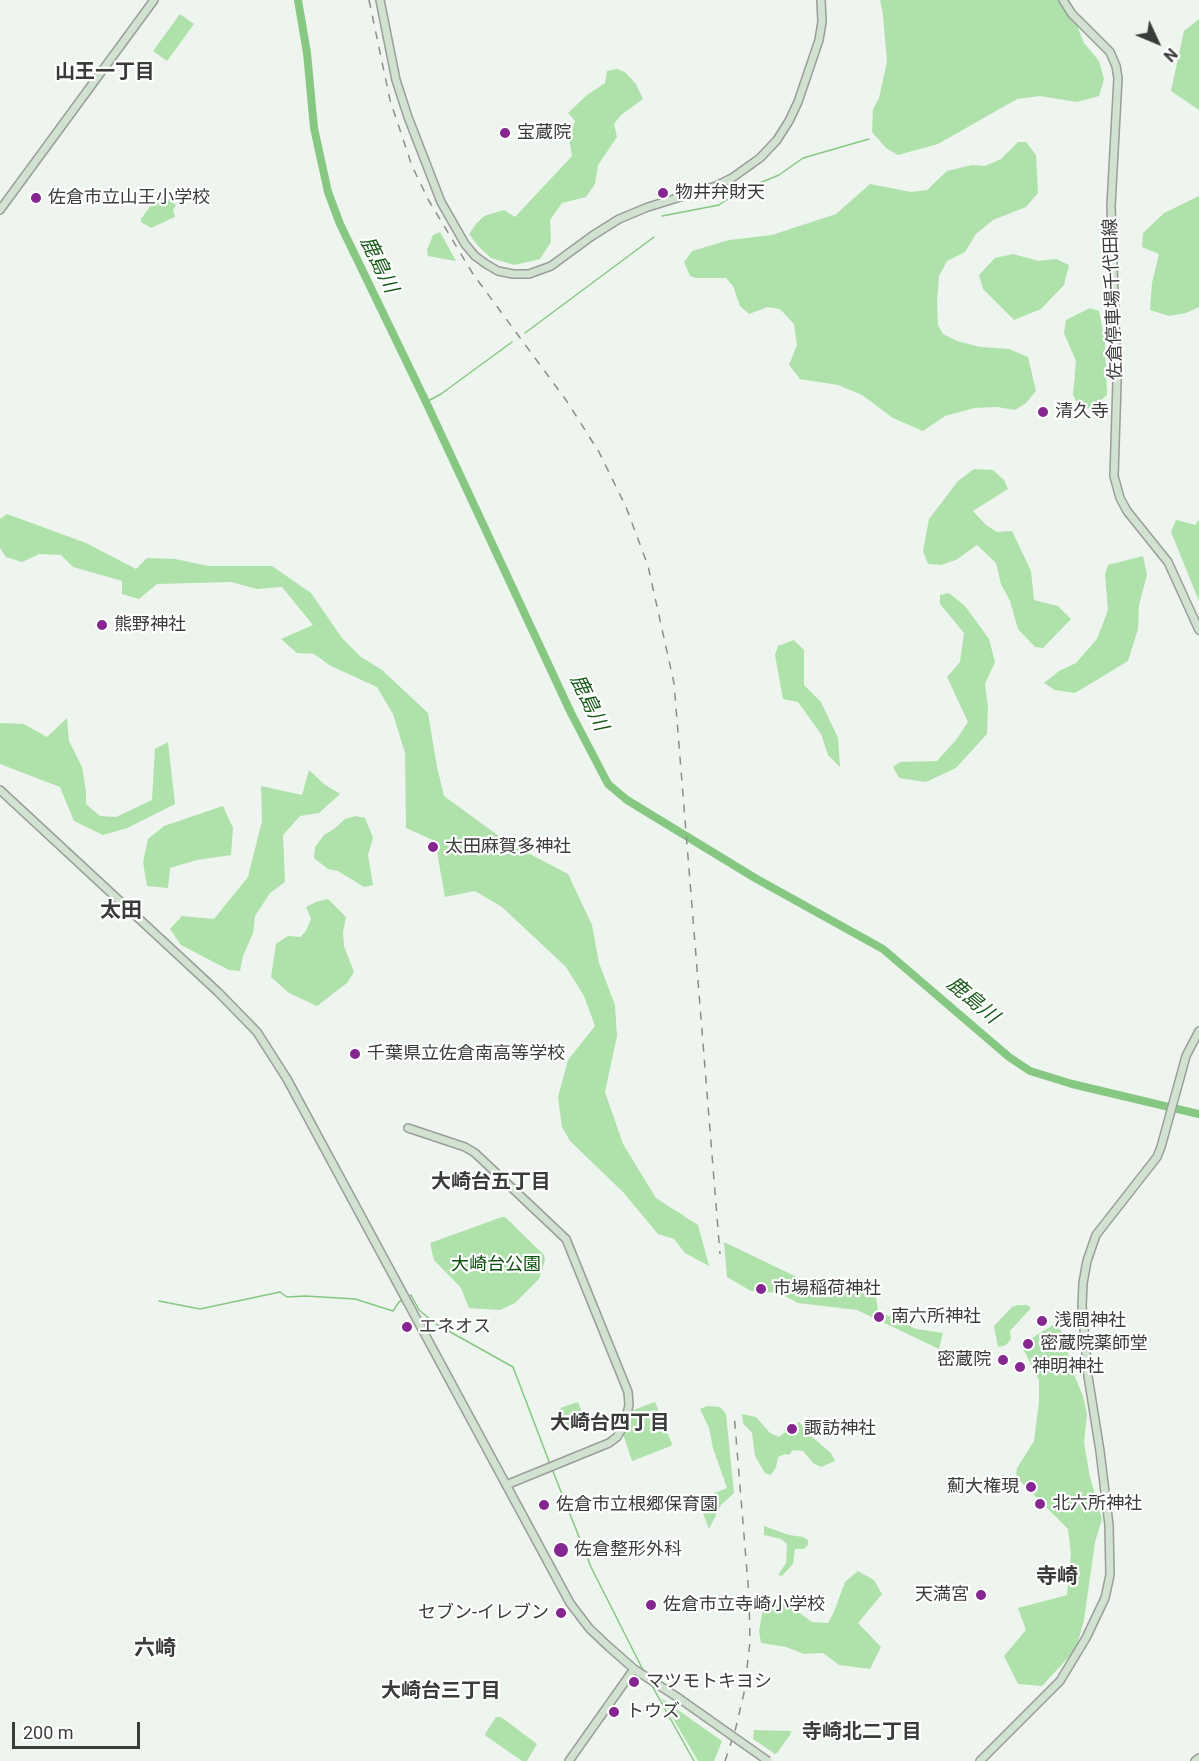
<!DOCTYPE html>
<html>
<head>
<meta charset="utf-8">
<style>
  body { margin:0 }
  #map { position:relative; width:1199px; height:1761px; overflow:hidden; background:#eef4ee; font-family:Roboto,sans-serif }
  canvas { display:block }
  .north { position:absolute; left:1127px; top:12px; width:60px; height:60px; -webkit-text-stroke:4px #fff; paint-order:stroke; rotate:134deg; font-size:16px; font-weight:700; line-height:24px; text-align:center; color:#3a3c3a }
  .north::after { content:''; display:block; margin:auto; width:21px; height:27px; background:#3a3c3a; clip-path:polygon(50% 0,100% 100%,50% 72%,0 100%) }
  .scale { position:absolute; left:12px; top:1722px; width:128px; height:27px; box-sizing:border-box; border:3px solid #3a3c3a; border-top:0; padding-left:8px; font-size:18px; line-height:21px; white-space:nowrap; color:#3a3c3a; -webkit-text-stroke:4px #fff; paint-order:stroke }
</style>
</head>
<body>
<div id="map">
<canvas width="1199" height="1761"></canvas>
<div class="north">N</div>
<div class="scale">200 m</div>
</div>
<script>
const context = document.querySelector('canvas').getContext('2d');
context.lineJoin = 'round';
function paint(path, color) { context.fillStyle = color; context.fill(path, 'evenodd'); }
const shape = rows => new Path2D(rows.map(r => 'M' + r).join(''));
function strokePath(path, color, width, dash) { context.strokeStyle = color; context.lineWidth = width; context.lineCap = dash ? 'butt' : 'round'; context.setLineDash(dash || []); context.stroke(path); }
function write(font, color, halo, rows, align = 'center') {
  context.font = font + ' Roboto,"Noto Sans JP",sans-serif'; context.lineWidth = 4.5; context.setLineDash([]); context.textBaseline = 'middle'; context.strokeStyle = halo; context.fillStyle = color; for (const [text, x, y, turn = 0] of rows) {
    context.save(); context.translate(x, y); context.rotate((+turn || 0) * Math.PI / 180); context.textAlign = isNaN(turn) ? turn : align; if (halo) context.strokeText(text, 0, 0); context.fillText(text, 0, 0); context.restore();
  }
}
paint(shape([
  [880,0,1067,0,1084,43,1099,61,1104,79,1099,96,1077,102,1040,96,1017,99,938,144,898,155,886,148,872,132,873,109,879,98,887,62,883,15],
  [180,14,194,24,167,61,153,51],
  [1199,19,1199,110,1171,91,1184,31],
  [617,69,625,72,636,84,643,99,621,115,614,124,617,137,598,165,595,184,586,197,562,203,550,220,551,242,540,259,514,265,491,258,478,246,469,234,476,224,484,216,504,210,515,217,572,156,569,138,575,121,568,113,587,95,605,83,607,71],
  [1018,142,1026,142,1036,155,1038,193,1026,207,993,220,976,234,965,252,947,261,939,276,937,302,938,325,943,334,957,341,980,347,1009,349,1028,357,1036,391,1026,403,1015,410,997,407,974,408,945,416,923,431,893,418,862,395,838,385,800,379,789,365,797,345,794,324,780,309,768,307,749,314,740,306,733,286,726,278,696,278,690,276,684,262,692,251,729,240,772,235,836,214,870,184,911,192,927,190,947,171,972,165,985,166,1001,159],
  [160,193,176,205,173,210,175,217,151,228,141,222,141,219],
  [1199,196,1199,307,1186,313,1169,316,1150,310,1152,283,1159,254,1142,247,1143,233,1164,213],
  [440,232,456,261,428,256,427,250,433,235],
  [1013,254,1039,261,1056,259,1069,265,1064,285,1041,309,1014,320,983,289,979,275,995,258],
  [1090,308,1099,311,1105,342,1107,395,1093,407,1081,410,1073,395,1076,361,1064,333,1066,320],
  [974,469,993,470,1004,480,1008,489,973,511,986,525,997,532,1012,531,1031,571,1034,600,1058,606,1071,619,1043,648,1035,647,1018,629,1010,601,1001,584,996,563,977,545,956,560,941,565,928,564,923,551,929,519,958,481],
  [7,514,86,543,136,569,147,558,175,559,208,566,272,566,311,593,342,638,361,657,382,670,428,713,437,767,444,796,507,842,568,874,592,925,599,963,615,1005,617,1036,605,1092,623,1144,656,1198,698,1225,709,1266,685,1253,674,1239,658,1234,623,1192,570,1141,562,1127,558,1097,568,1060,595,1026,584,996,566,967,502,907,475,891,445,897,435,841,406,828,405,753,393,714,377,687,331,666,314,654,297,653,281,639,313,625,282,587,257,589,231,582,157,584,139,599,122,594,122,581,73,567,61,555,39,554,22,562,6,557,0,548,0,519],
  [1176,520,1195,525,1199,520,1199,601,1171,532],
  [1143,556,1147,575,1139,605,1138,629,1128,661,1075,693,1055,690,1044,683,1059,671,1076,663,1097,639,1108,610,1105,574,1108,565],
  [949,593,965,606,989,639,995,662,985,684,988,707,987,734,956,768,926,782,899,778,893,767,900,762,937,761,956,740,968,722,947,677,960,662,964,633,940,604,940,595],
  [794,640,804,650,804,685,821,702,838,738,840,767,828,755,821,734,798,702,783,699,775,655,778,646],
  [67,718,69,741,82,767,86,791,86,804,100,816,116,817,152,800,155,749,168,742,175,804,127,828,103,835,74,821,60,787,0,764,0,723,24,724,47,737],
  [309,770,324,784,340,794,319,813,300,816,283,835,285,882,270,893,255,916,253,933,243,956,240,971,229,970,181,945,170,929,182,916,214,919,248,877,262,821,261,786,302,795],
  [223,806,233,828,231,855,197,860,170,868,168,888,147,886,143,862,148,839,164,826],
  [356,816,365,818,373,838,368,855,373,885,364,887,338,871,328,869,314,858,315,847,324,835,334,829,345,819],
  [328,899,346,917,343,932,344,946,354,972,347,983,317,1006,289,993,271,977,276,944,288,936,300,937,306,931,311,919,306,907,316,902],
  [502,1217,505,1217,544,1255,545,1260,539,1279,515,1303,500,1310,469,1308,461,1288,434,1260,430,1243],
  [724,1242,801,1279,839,1292,854,1281,874,1282,878,1311,916,1329,943,1333,939,1349,857,1310,798,1303,779,1293,751,1291,727,1277],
  [1018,1305,1027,1305,1031,1308,1010,1331,1011,1339,1006,1345,998,1347,994,1326,1012,1307],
  [1056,1323,1066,1338,1070,1365,1083,1396,1087,1415,1084,1443,1090,1477,1102,1519,1095,1542,1084,1620,1076,1649,1042,1686,1018,1684,1004,1656,1026,1630,1018,1608,1067,1595,1071,1554,1068,1529,1016,1477,1017,1468,1034,1441,1039,1402,1039,1380,1021,1345],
  [578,1402,586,1423,585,1426,571,1431,568,1430,560,1408],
  [655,1402,672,1444,671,1446,632,1461,623,1434,630,1421,633,1410],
  [707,1406,720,1407,726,1414,734,1493,721,1505,709,1529,698,1500,727,1488,713,1448,709,1428,700,1409],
  [742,1414,756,1417,770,1433,779,1437,799,1422,811,1436,831,1453,835,1461,821,1467,813,1463,803,1451,793,1450,789,1455,785,1454,778,1457,776,1467,771,1475,765,1473,755,1456,752,1433,743,1423],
  [764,1526,789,1535,803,1537,808,1540,808,1545,804,1549,795,1549,793,1564,782,1576,778,1575,786,1563,787,1544,781,1539,764,1535],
  [858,1571,874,1580,882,1594,858,1623,881,1647,870,1669,839,1665,823,1653,804,1654,786,1647,761,1643,759,1631,765,1598,786,1603,812,1622,828,1623,834,1612,845,1582],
  [661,1698,722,1741,714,1761,698,1761],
  [496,1717,501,1717,537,1744,527,1761,522,1761,486,1736,485,1734],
  [754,1730,790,1731,791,1731,790,1735,777,1753,775,1754,753,1739]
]), '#aee2aa');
strokePath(shape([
  [662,216,719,205,740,191,779,175,803,158,869,139],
  [525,333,654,237],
  [426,402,441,394,512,342],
  [408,1297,411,1295,419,1310,436,1324,513,1367,550,1464],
  [159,1301,200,1309,280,1292,287,1297,305,1296,355,1299,393,1311,399,1302,404,1299],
  [552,1469,591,1567,644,1672],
  [651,1684,694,1761]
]), '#86c882', 1.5);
strokePath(shape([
  [298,0,307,53,314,128,328,192,340,224,426,402,571,713,608,784,627,800,755,878,883,949,1009,1057,1030,1071,1072,1084,1199,1114]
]), '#86c882', 8);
const secondary = shape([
  [380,0,396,80,408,117,441,202,465,244,475,256,486,264,498,271,513,274,529,274,551,266,592,236,619,219,648,207,716,186,732,178,760,158,777,140,789,121,798,102,819,40,822,22,821,0],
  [1063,0,1072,14,1110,52,1116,66,1118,78,1111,206,1117,382,1114,476,1120,498,1127,511,1168,562,1199,630],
  [0,210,154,0],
  [0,790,218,992,257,1032,287,1079,570,1603,589,1628,609,1647,634,1669,680,1699],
  [408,1128,465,1147,475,1153,566,1239,628,1392,629,1405,625,1423,617,1437,609,1443,506,1485],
  [569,1761,634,1669],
  [980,1761,1060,1681,1086,1638,1105,1598,1110,1575,1109,1525,1100,1451,1088,1376,1082,1306,1083,1283,1087,1261,1096,1235,1157,1157,1161,1147,1186,1056,1199,1031],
  [1195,1761,1199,1758]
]);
strokePath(secondary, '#999e98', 10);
strokePath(secondary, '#d2e2d1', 7);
strokePath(shape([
  [369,0,390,100,412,166,429,201,473,274,566,400,599,452,626,507,648,566,674,683,720,1254],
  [725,1761,735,1731,744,1693,750,1642,749,1596,734,1413]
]), '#8b8e8b', 1.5, [8, 8]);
const secondaryBridge = shape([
  [680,1699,768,1761]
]);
strokePath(secondaryBridge, '#999e98', 10, []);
strokePath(secondaryBridge, '#d2e2d1', 7);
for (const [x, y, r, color] of [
  [505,133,6,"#852691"],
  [663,193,6,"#852691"],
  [36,198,6,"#852691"],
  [1043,412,6,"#852691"],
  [102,625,6,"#852691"],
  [433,847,6,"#852691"],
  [355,1054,6,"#852691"],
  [761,1289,6,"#852691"],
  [879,1317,6,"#852691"],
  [1042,1321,6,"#852691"],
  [407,1327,6,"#852691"],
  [1028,1344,6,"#852691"],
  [1003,1360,6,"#852691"],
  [1020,1367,6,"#852691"],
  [792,1429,6,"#852691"],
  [1031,1487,6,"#852691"],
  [1040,1504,6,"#852691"],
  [544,1505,6,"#852691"],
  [561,1550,8,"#852691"],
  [981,1595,6,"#852691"],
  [651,1605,6,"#852691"],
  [561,1613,6,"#852691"],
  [634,1682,6,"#852691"],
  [614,1712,6,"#852691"]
]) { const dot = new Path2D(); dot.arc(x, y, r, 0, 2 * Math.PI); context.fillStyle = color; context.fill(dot); strokePath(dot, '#fff', 2); }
write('18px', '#3a3c3a', '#fff', [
  ["宝蔵院",517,133],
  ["物井弁財天",675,193],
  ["佐倉市立山王小学校",48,198],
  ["清久寺",1055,412],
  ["熊野神社",114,625],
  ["太田麻賀多神社",445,847],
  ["千葉県立佐倉南高等学校",367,1054],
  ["市場稲荷神社",773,1289],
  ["南六所神社",891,1317],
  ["浅間神社",1054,1321],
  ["エネオス",419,1327],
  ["密蔵院薬師堂",1040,1344],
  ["密蔵院",991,1360,"right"],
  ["神明神社",1032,1367],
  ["諏訪神社",804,1429],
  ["薊大権現",1019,1487,"right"],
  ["北六所神社",1052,1504],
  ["佐倉市立根郷保育園",556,1505],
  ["佐倉整形外科",574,1550],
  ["天満宮",969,1595,"right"],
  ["佐倉市立寺崎小学校",663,1605],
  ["セブン-イレブン",549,1613,"right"],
  ["マツモトキヨシ",646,1682],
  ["トウズ",626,1712]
], 'left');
write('18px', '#3a3c3a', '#fff', [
  ["佐倉停車場千代田線",1114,299,-92]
]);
write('18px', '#0c510e', '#fff', [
  ["大崎台公園",496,1265]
]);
write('bold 20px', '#3a3c3a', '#fff', [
  ["山王一丁目",105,73],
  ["大崎台五丁目",491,1183],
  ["大崎台四丁目",610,1424],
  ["大崎台三丁目",441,1692],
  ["寺崎北二丁目",862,1733]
]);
write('italic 20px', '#185a18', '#fff', [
  ["鹿島川",378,265,64],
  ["鹿島川",588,703,64],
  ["鹿島川",972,1001,40]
]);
write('bold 21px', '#3a3c3a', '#fff', [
  ["太田",121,912],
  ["寺崎",1057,1578],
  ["六崎",155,1650]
]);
</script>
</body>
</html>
